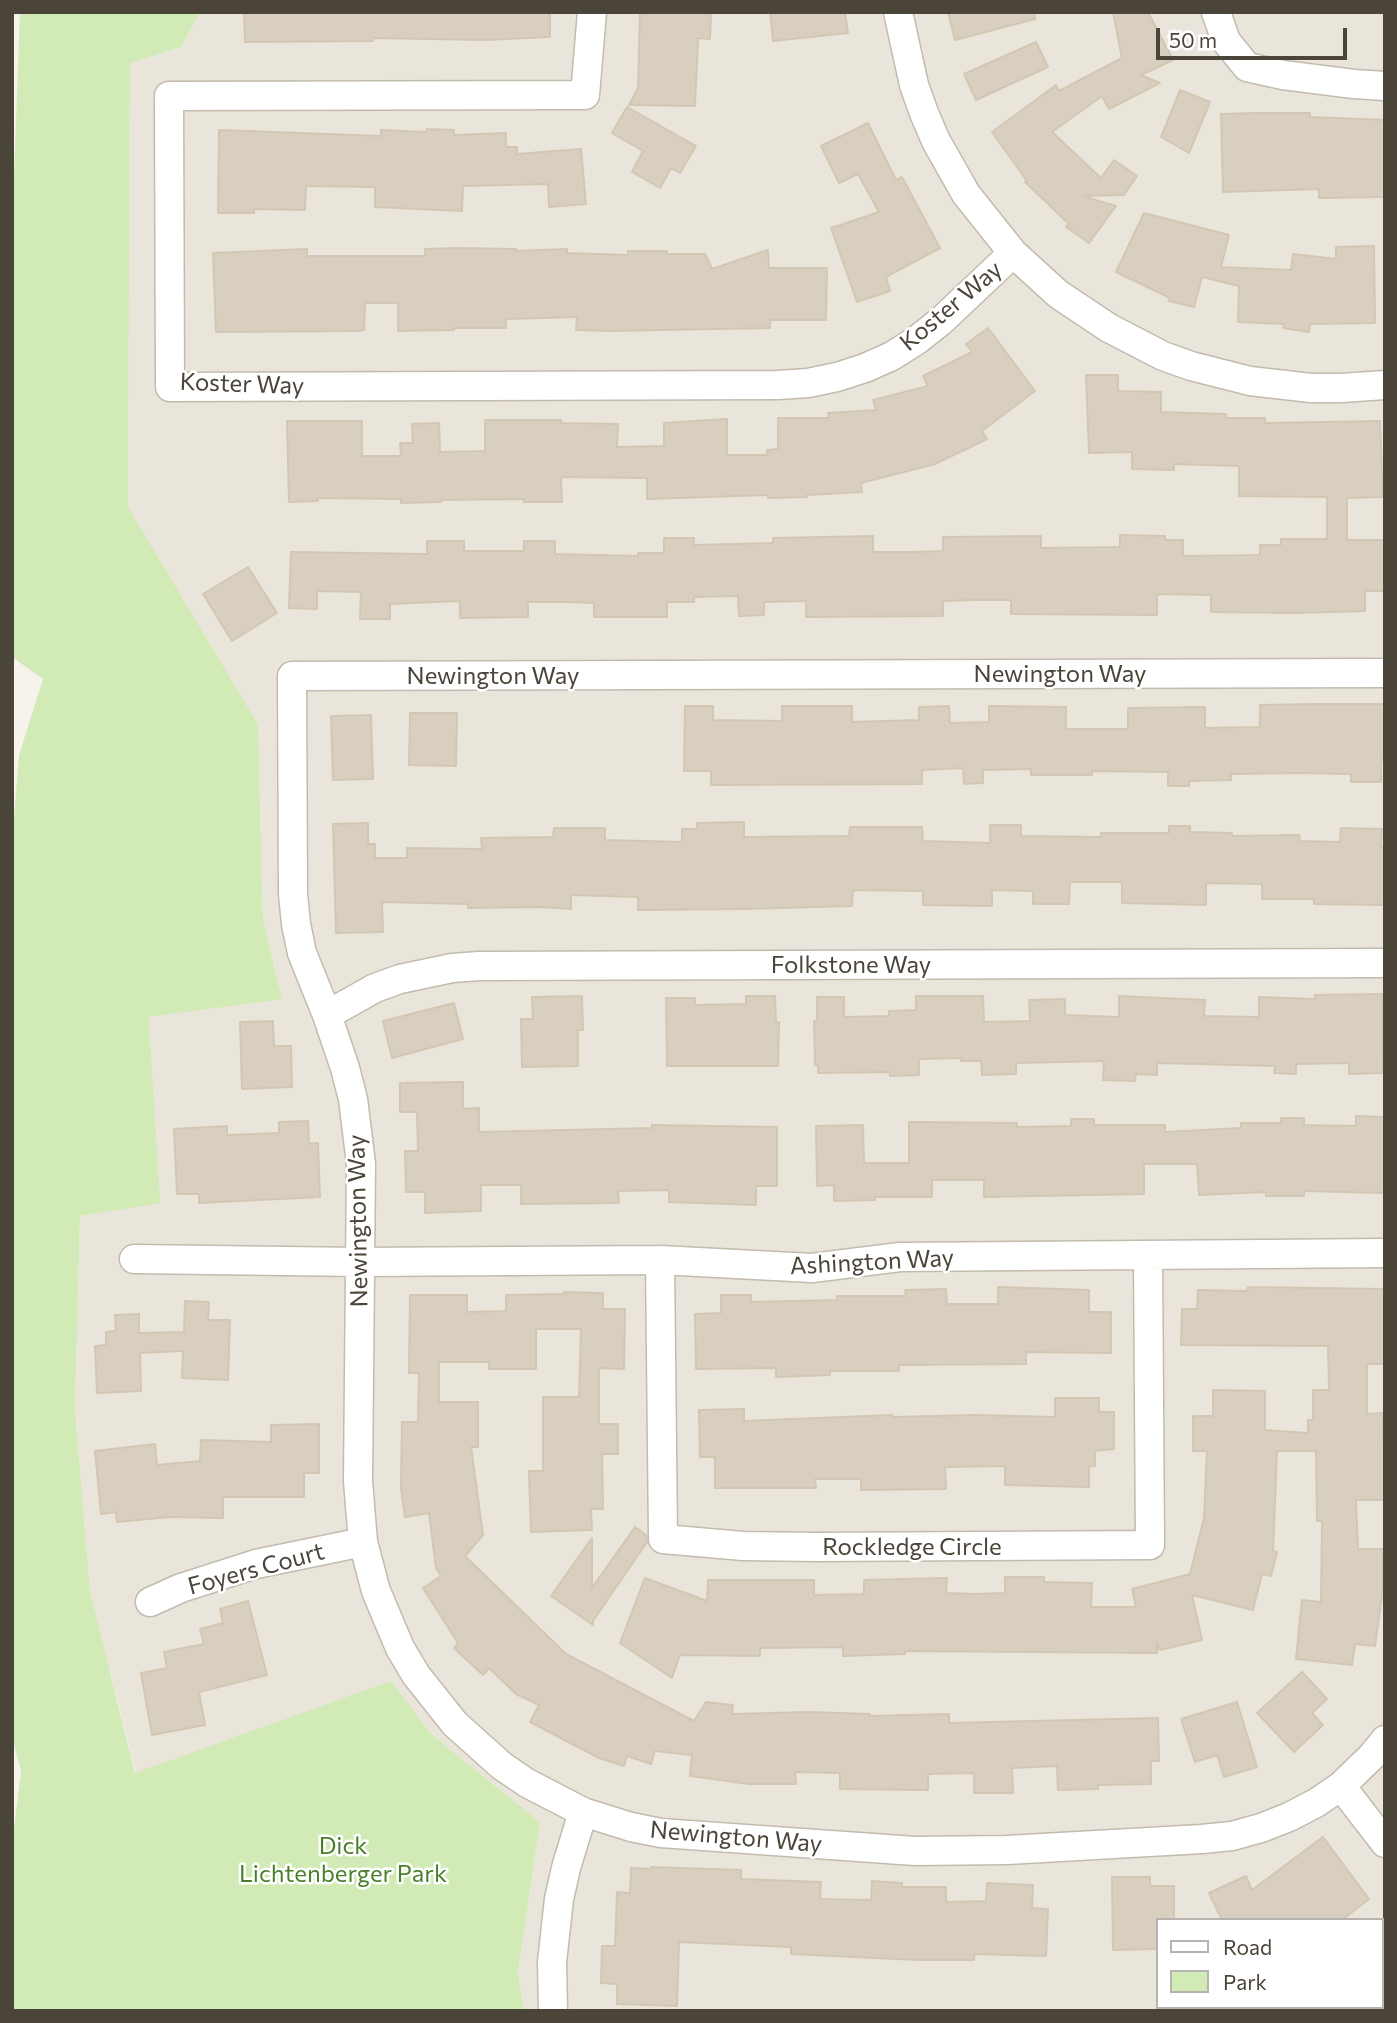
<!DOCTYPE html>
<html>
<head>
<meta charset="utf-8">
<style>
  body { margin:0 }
  #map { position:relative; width:1397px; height:2023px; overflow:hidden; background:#f6f3ec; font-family:Commissioner,sans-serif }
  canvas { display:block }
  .frame { position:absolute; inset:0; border:14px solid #4b4439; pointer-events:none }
  .legend { position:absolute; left:1156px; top:1918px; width:228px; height:91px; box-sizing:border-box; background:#fff; border:2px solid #b7b4b0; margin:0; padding:9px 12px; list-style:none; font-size:21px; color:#4b4439 }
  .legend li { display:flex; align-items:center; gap:14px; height:35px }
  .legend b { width:35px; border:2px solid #b7b4b0 }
  .scale { position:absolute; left:1156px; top:28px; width:191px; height:32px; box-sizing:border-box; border:4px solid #4b4439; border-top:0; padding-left:9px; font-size:21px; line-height:24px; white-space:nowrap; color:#4b4439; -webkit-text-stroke:5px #fff; paint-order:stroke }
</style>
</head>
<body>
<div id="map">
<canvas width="1397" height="2023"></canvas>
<div class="frame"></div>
<ul class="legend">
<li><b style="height:9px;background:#fff"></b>Road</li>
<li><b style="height:19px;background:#d2eab5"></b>Park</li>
</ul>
<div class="scale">50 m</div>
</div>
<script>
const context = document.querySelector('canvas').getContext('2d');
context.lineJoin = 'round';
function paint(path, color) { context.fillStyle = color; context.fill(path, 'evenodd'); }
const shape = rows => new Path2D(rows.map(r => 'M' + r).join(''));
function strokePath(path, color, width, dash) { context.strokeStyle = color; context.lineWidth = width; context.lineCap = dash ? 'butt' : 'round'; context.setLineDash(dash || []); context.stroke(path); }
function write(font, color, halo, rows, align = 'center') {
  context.font = font + ' Commissioner,sans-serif'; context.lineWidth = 5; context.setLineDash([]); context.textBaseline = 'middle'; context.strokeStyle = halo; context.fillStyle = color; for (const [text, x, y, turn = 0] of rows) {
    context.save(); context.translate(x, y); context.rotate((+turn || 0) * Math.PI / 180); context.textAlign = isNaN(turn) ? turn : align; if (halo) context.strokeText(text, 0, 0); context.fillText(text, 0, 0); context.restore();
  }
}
paint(shape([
  [200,12,1385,12,1385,2011,524,2011,518,1973,540,1822,431,1734,391,1682,136,1774,90,1591,75,1409,80,1216,159,1202,149,1017,282,998,263,919,258,724,128,507,130,62,181,47],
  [1157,1920,1381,1920,1381,2007,1157,2007]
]), '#eae5da');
paint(shape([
  [20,12,200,12,181,47,130,63,128,507,258,724,263,919,282,999,149,1017,160,1203,80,1216,75,1409,90,1591,135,1773,391,1681,431,1734,540,1822,518,1973,524,2011,12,2011,12,1846,21,1771,12,1737,12,844,19,755,43,679,12,657,12,234]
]), '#d2eab5');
const building = shape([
  [244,12,550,12,550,37,485,40,373,38,373,41,245,42,244,12],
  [640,12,711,12,710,39,698,38,695,106,629,105,638,88,640,12],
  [770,12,845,12,848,33,773,41,770,12],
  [948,12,1034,12,1035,19,955,40,948,12],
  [1113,12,1148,12,1173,60,1141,75,1160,83,1109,109,1102,96,1052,132,1101,178,1114,160,1137,176,1124,195,1082,196,1116,206,1089,243,1066,227,1069,224,1025,182,1027,181,992,132,1056,85,1059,91,1122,58,1113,12],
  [1036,42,1048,67,976,100,964,74,1036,42],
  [1180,90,1210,102,1189,153,1161,137,1180,90],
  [627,107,696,146,680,173,671,168,660,188,632,172,643,151,612,133,627,107],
  [1256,113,1310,113,1310,117,1385,120,1385,197,1319,198,1319,189,1223,192,1221,114,1256,113],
  [868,123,896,180,902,177,940,248,886,277,890,291,857,302,831,228,879,212,858,174,839,183,821,146,868,123],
  [427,129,454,130,454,135,506,133,506,147,517,147,517,154,581,149,586,204,549,207,548,184,463,186,462,211,375,207,375,187,306,186,305,210,254,209,254,213,218,213,219,130,381,136,381,130,426,132,427,129],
  [1144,213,1229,235,1221,267,1291,270,1293,254,1336,259,1336,247,1374,246,1375,323,1310,324,1309,332,1283,328,1284,324,1238,322,1239,286,1202,277,1194,307,1169,301,1170,298,1116,272,1144,213],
  [458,248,516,249,516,251,567,249,567,253,628,255,628,251,667,251,667,254,705,254,712,269,768,250,769,268,827,268,826,320,770,320,770,328,610,331,576,330,577,317,506,319,506,328,454,328,454,330,398,331,398,303,365,303,364,330,358,331,216,332,213,253,307,249,307,256,425,256,425,249,458,248],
  [988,328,1035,391,982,431,987,439,935,464,861,483,862,492,807,495,807,497,768,498,768,495,647,499,647,478,561,477,562,502,524,502,524,499,440,500,441,502,401,503,401,499,318,498,318,501,289,502,287,421,362,421,362,456,401,456,400,443,413,443,412,424,439,423,440,452,485,451,485,420,561,420,561,423,618,424,617,447,664,446,664,423,727,419,727,455,767,455,767,450,778,449,778,418,829,418,828,413,876,410,873,400,928,386,923,376,972,352,966,344,988,328],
  [1086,375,1118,375,1118,391,1161,392,1161,412,1226,414,1226,418,1265,418,1265,423,1380,421,1383,497,1347,498,1347,540,1385,540,1385,591,1365,591,1365,611,1296,613,1211,612,1211,595,1157,594,1157,615,1011,614,1011,600,972,600,943,601,943,616,806,617,806,601,764,602,764,615,739,616,738,596,694,597,694,602,667,602,667,617,594,617,594,603,568,602,528,602,528,617,460,618,460,601,390,604,390,619,360,619,361,592,317,591,317,609,289,608,291,552,427,554,427,541,464,541,464,551,524,551,524,541,555,541,555,554,638,556,638,553,664,553,664,538,694,538,694,545,773,543,773,538,873,536,873,552,915,552,943,551,943,537,1041,536,1041,548,1120,547,1120,535,1165,536,1165,540,1183,540,1183,556,1260,555,1260,545,1281,545,1281,539,1327,539,1327,497,1239,496,1239,466,1174,464,1174,470,1132,469,1132,452,1089,453,1086,375],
  [248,567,277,613,232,641,203,594,248,567],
  [1314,704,1385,704,1385,760,1381,760,1381,782,1351,782,1351,774,1299,773,1231,774,1231,780,1189,781,1189,786,1168,786,1168,772,1092,771,1092,775,1031,775,1031,769,983,770,983,783,964,784,963,768,922,770,922,784,711,785,711,771,684,771,685,706,713,706,713,720,782,721,782,706,852,706,852,722,919,720,919,707,949,706,950,723,989,722,989,706,1066,707,1066,729,1128,729,1128,708,1205,707,1205,728,1260,727,1260,705,1314,704],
  [410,713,457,713,456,766,409,765,410,713],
  [371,715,373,779,333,780,331,716,371,715],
  [744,822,744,837,849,836,850,827,922,827,923,841,990,843,990,825,1021,825,1021,836,1101,837,1101,833,1169,833,1169,826,1190,826,1190,832,1232,833,1232,836,1299,835,1300,841,1340,842,1341,828,1382,829,1381,847,1385,847,1385,905,1314,904,1314,899,1262,899,1262,884,1206,883,1206,905,1122,903,1122,882,1070,882,1069,904,1033,904,1033,891,992,890,992,906,923,905,923,891,853,890,852,906,745,909,638,910,638,897,571,895,571,909,540,907,468,908,468,904,382,902,383,932,336,933,333,824,368,823,368,844,375,844,375,858,407,858,407,848,482,849,481,838,553,837,554,828,605,828,605,840,682,842,682,829,697,829,697,823,744,822],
  [1382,994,1383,1073,1349,1074,1349,1063,1296,1064,1296,1074,1274,1073,1275,1066,1157,1063,1157,1075,1136,1074,1135,1081,1103,1080,1104,1061,1016,1063,1016,1074,982,1075,981,1061,961,1061,961,1058,919,1059,919,1075,890,1076,890,1072,818,1073,818,1065,815,1065,814,1021,817,1021,817,997,844,997,844,1017,889,1016,889,1011,916,1010,916,996,983,996,984,1022,1030,1021,1029,1000,1065,999,1065,1015,1119,1017,1119,996,1205,1000,1204,1016,1259,1017,1259,997,1315,999,1315,995,1382,994],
  [582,996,583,1030,578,1030,578,1066,522,1067,521,1019,533,1019,532,997,582,996],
  [746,996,775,996,776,1022,779,1022,778,1066,667,1066,666,998,695,998,695,1005,746,1004,746,996],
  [454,1003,463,1039,392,1058,383,1021,454,1003],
  [273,1021,274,1046,291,1046,292,1087,242,1089,240,1022,273,1021],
  [463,1082,463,1109,479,1108,479,1132,652,1128,652,1125,777,1127,777,1186,756,1186,756,1205,669,1202,669,1190,618,1191,619,1203,521,1204,521,1185,481,1185,481,1211,425,1213,425,1192,406,1192,405,1151,418,1151,417,1112,400,1112,400,1083,463,1082],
  [1356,1116,1384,1117,1385,1193,1304,1191,1304,1196,1266,1196,1266,1192,1199,1195,1197,1164,1144,1164,1144,1194,984,1197,984,1180,932,1180,932,1197,875,1197,875,1200,834,1201,834,1185,817,1186,816,1126,863,1125,864,1163,909,1163,909,1122,1017,1123,1017,1127,1071,1126,1071,1119,1094,1119,1094,1125,1165,1125,1165,1132,1241,1128,1241,1123,1281,1123,1281,1118,1304,1118,1304,1125,1356,1126,1356,1116],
  [308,1121,309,1144,318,1143,320,1197,199,1203,199,1194,177,1194,174,1129,227,1126,227,1135,279,1133,279,1122,308,1121],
  [998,1287,1089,1290,1089,1312,1111,1312,1111,1353,1026,1352,1026,1364,899,1365,899,1371,830,1371,830,1375,776,1377,776,1368,696,1369,695,1314,721,1313,721,1295,751,1295,751,1302,837,1300,837,1296,906,1296,905,1290,946,1289,947,1304,998,1304,998,1287],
  [1248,1287,1385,1289,1385,1364,1367,1364,1367,1414,1383,1413,1385,1500,1356,1500,1358,1549,1383,1549,1383,1588,1375,1646,1355,1644,1352,1665,1296,1659,1302,1600,1321,1602,1322,1521,1317,1521,1316,1451,1277,1451,1273,1551,1277,1552,1271,1576,1262,1574,1253,1610,1192,1595,1202,1640,1160,1650,1157,1642,1157,1653,905,1651,905,1654,843,1656,843,1647,760,1648,760,1656,680,1655,672,1678,620,1643,645,1578,707,1601,708,1580,814,1580,814,1595,864,1594,864,1580,947,1578,946,1593,975,1594,1005,1593,1005,1577,1044,1577,1044,1582,1092,1583,1091,1607,1136,1607,1132,1589,1190,1574,1204,1518,1207,1451,1193,1451,1193,1416,1213,1416,1213,1390,1265,1391,1265,1430,1308,1433,1308,1420,1313,1420,1313,1390,1329,1390,1328,1346,1181,1345,1182,1309,1197,1309,1198,1290,1247,1291,1248,1287],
  [564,1292,603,1293,603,1309,625,1309,624,1369,599,1368,599,1424,618,1424,618,1454,602,1454,603,1509,591,1509,592,1530,531,1532,529,1471,543,1471,543,1397,579,1397,581,1329,536,1329,536,1369,489,1369,489,1362,439,1362,439,1402,478,1402,478,1447,471,1447,483,1535,465,1556,566,1654,694,1721,706,1702,733,1705,732,1714,809,1712,870,1714,870,1716,949,1714,949,1723,1158,1718,1159,1761,1151,1761,1151,1784,1098,1785,1098,1789,1058,1790,1057,1766,1012,1768,1013,1793,974,1793,974,1773,928,1774,928,1790,840,1789,840,1773,795,1772,796,1784,749,1784,690,1776,692,1755,655,1751,651,1764,627,1756,624,1766,599,1758,530,1722,539,1705,516,1694,489,1668,483,1675,454,1648,458,1643,423,1588,441,1576,436,1568,429,1513,405,1517,401,1488,402,1422,418,1422,419,1373,409,1373,410,1295,467,1295,467,1312,506,1311,506,1295,563,1294,564,1292],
  [185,1301,209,1302,208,1320,230,1320,228,1380,182,1378,183,1351,140,1353,141,1391,97,1393,95,1346,106,1345,106,1332,116,1331,115,1315,139,1314,139,1333,184,1332,185,1301],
  [1055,1398,1099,1398,1099,1412,1114,1412,1114,1449,1095,1451,1095,1466,1089,1466,1089,1487,1005,1485,1005,1466,945,1467,946,1489,861,1490,861,1479,815,1479,816,1488,715,1488,715,1457,700,1457,699,1410,744,1409,744,1421,892,1415,892,1417,975,1415,1055,1417,1055,1398],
  [319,1424,319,1473,304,1473,304,1497,223,1497,223,1518,170,1517,117,1522,116,1512,101,1514,95,1451,155,1444,157,1465,200,1461,201,1440,271,1442,271,1425,319,1424],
  [635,1527,646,1535,647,1542,593,1621,593,1625,551,1596,592,1538,592,1588,635,1527],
  [248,1601,267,1675,199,1692,205,1725,152,1735,141,1673,167,1668,164,1652,204,1644,200,1629,223,1623,220,1609,248,1601],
  [1302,1672,1327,1699,1312,1713,1323,1725,1294,1752,1257,1713,1302,1672],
  [1237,1702,1257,1767,1224,1777,1217,1755,1195,1762,1181,1719,1237,1702],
  [1323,1837,1369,1899,1342,1920,1222,1920,1209,1893,1246,1876,1252,1890,1323,1837],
  [651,1867,741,1870,741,1879,821,1882,820,1899,871,1900,872,1881,902,1883,902,1887,946,1887,946,1902,986,1901,987,1883,1033,1885,1032,1908,1048,1909,1046,1956,974,1954,974,1960,918,1960,791,1954,791,1947,679,1942,677,2006,617,2004,617,1984,601,1983,602,1946,615,1946,617,1892,630,1893,631,1868,651,1869,651,1867],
  [1112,1877,1150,1877,1150,1886,1174,1886,1174,1920,1157,1920,1157,1949,1113,1950,1112,1877]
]);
paint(building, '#d8cfc1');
strokePath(building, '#d3c7b4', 2);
const street = shape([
  [592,12,585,95,169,96,170,387,778,385,808,383,837,377,865,368,892,356,917,340,941,321,1013,253],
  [898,12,914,85,924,113,936,141,966,194,1013,253,1058,294,1109,328,1163,356,1191,366,1250,381,1311,388,1341,388,1385,385],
  [1216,12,1226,41,1247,67,1283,75,1354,84,1385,86],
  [1385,673,292,676,293,894,296,924,302,953,327,1015,345,1068,353,1099,361,1164,358,1481,363,1542,376,1591,400,1648,416,1675,455,1724,502,1766,527,1783,583,1812,631,1827,661,1833,915,1851,1007,1850,1202,1839,1232,1836,1261,1828,1289,1817,1316,1803,1341,1786,1372,1756,1385,1740],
  [327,1015,375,988,400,979,452,968,479,966,1385,963],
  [134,1259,360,1262,660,1260,812,1268,900,1257,1385,1253],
  [660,1260,663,1539,743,1546,815,1547,1150,1545,1148,1255],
  [150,1602,181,1588,256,1564,363,1542],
  [1341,1786,1385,1843],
  [553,2011,552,1962,559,1899,566,1868,583,1812]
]);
strokePath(street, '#c2bbae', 31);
strokePath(street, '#fff', 28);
write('24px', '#4b4439', '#fff', [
  ["Koster Way",951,306,-40],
  ["Koster Way",242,384,2],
  ["Newington Way",1060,674],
  ["Newington Way",493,676],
  ["Folkstone Way",851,965],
  ["Newington Way",358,1221,-91],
  ["Ashington Way",872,1262,-3],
  ["Rockledge Circle",912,1547],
  ["Foyers Court",256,1569,-15],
  ["Newington Way",736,1837,5]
]);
write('24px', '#4a7f2a', '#fff', [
  ["Dick",343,1846],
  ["Lichtenberger Park",343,1874]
]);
</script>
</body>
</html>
